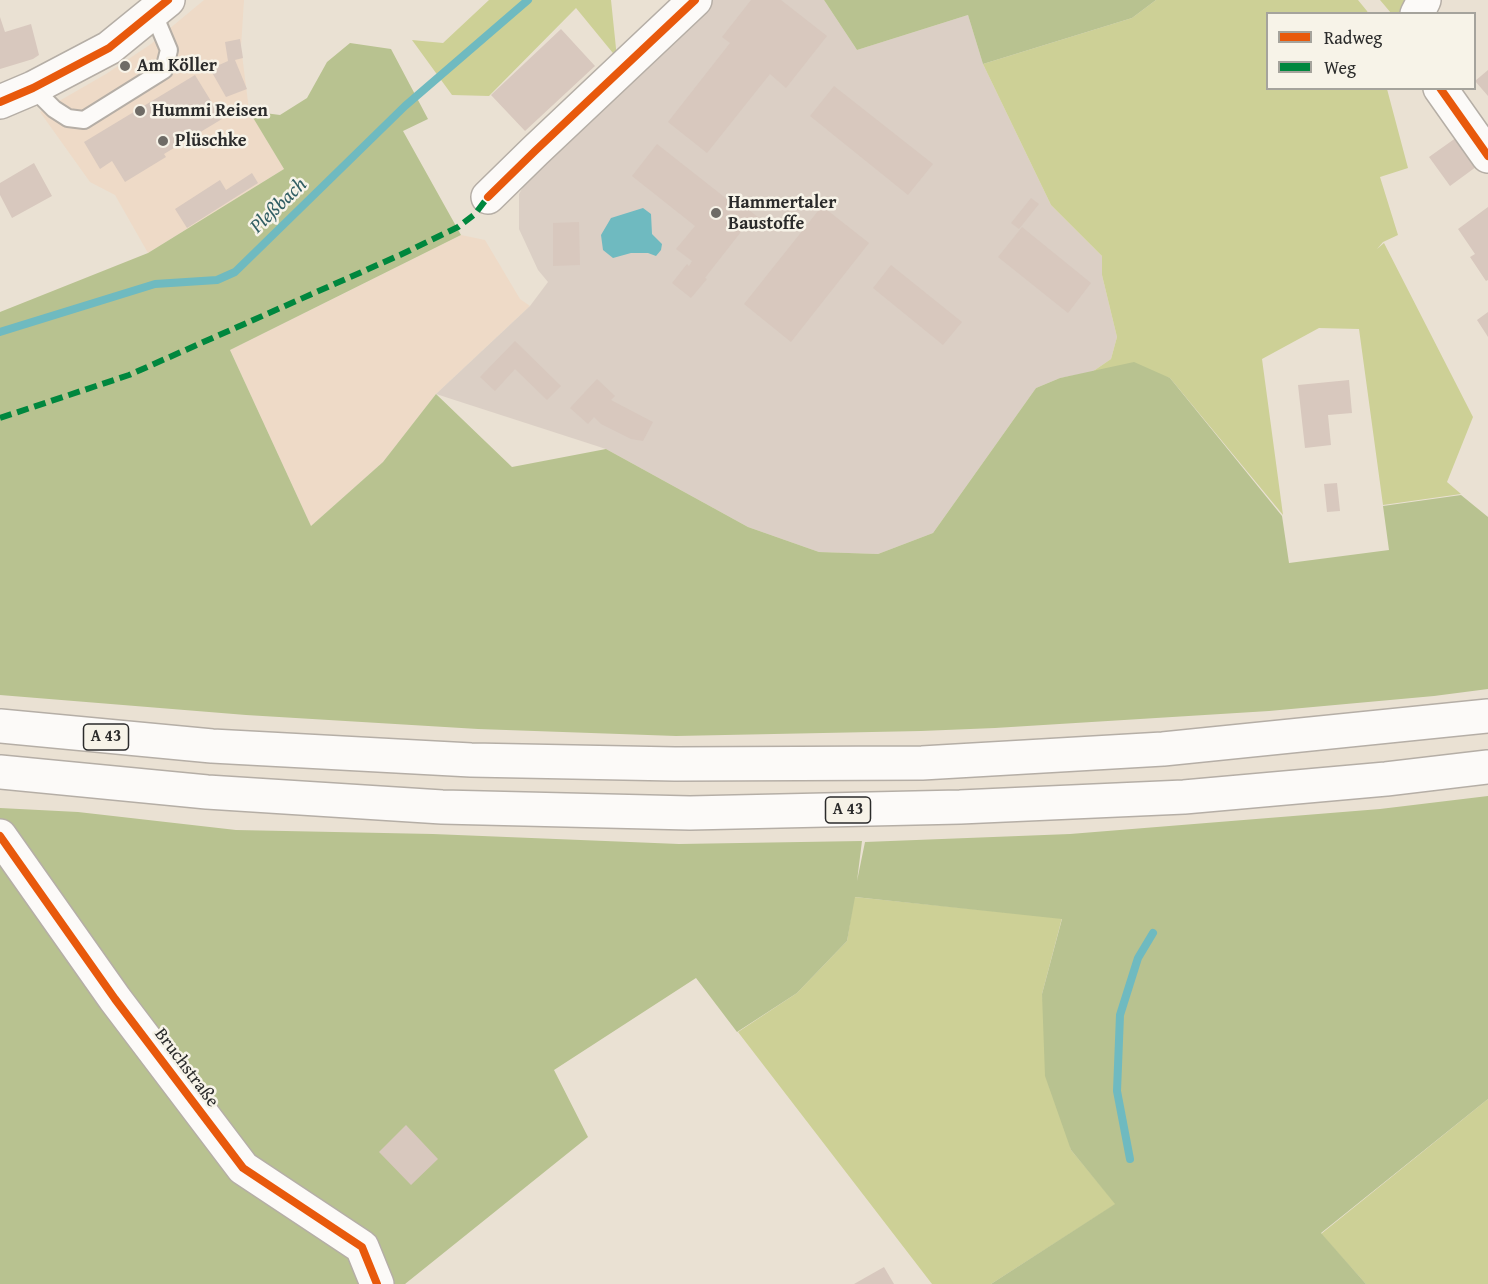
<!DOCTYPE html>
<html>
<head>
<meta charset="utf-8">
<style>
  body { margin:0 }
  #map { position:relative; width:1488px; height:1284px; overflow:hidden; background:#eae1d3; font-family:"Gentium Book Plus",serif }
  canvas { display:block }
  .legend { position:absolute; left:1266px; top:12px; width:210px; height:78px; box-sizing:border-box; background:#f7f3e8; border:2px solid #a5a39c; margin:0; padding:8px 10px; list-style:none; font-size:18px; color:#2b2b2b }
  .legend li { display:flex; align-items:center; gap:12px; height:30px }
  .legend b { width:30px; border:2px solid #a5a39c }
</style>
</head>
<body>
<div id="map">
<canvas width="1488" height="1284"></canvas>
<ul class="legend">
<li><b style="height:8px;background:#e8590c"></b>Radweg</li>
<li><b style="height:8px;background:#00873e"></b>Weg</li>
</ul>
</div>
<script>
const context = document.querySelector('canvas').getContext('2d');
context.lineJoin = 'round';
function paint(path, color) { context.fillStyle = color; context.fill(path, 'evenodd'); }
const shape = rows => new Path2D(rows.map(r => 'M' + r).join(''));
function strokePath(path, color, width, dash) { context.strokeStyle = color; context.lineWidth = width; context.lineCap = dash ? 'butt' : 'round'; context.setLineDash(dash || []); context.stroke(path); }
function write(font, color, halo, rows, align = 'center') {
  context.font = font + ' "Gentium Book Plus",serif'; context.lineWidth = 5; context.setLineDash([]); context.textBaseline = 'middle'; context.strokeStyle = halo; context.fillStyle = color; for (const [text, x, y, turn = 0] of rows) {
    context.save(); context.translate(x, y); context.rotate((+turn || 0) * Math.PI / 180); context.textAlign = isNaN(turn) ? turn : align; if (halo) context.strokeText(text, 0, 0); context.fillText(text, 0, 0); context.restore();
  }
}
paint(shape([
  [204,0,244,0,241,47,249,110,284,169,148,253,115,195,90,182,40,112,106,74,151,44],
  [461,235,485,240,520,299,530,306,436,394,383,462,311,526,230,350]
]), '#eedac7');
paint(shape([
  [712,0,824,0,857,50,968,15,983,64,1051,205,1102,256,1102,275,1117,337,1111,359,1092,372,1060,378,1036,388,933,533,878,554,819,552,748,527,606,449,436,394,530,306,548,282,538,270,519,229,519,194,535,167]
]), '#dbcfc5');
paint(shape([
  [489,0,611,0,617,58,576,8,489,96,452,95,412,40,443,43],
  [1156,0,1358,0,1367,11,1368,13,1268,14,1268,88,1387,89,1408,168,1380,177,1398,235,1383,242,1377,249,1384,243,1473,417,1447,482,1461,494,1383,505,1359,329,1319,328,1262,359,1283,515,1170,378,1115,367,1092,372,1111,359,1117,337,1102,275,1102,256,1051,205,983,64,1132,18],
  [1380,0,1412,0,1404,14,1391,13],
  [854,897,1062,918,1042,994,1071,1150,1116,1204,991,1284,932,1284,738,1032,797,993,847,941],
  [1488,1099,1488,1284,1366,1284,1321,1234]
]), '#cdd096');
paint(shape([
  [824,0,1156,0,1132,18,983,64,968,15,857,50],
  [350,43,391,49,428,119,403,131,461,235,230,350,311,526,383,462,436,394,512,467,606,449,748,527,819,552,878,554,933,533,1036,388,1060,378,1134,362,1170,378,1282,516,1289,563,1389,550,1383,506,1461,495,1488,517,1488,689,1434,696,1269,711,995,728,921,731,676,736,478,729,246,715,0,695,0,312,148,253,284,169,249,111,280,115,307,98,327,62],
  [1488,796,1488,1099,1321,1233,1366,1284,991,1284,1115,1204,1071,1150,1045,1076,1042,994,1062,919,855,897,847,941,797,993,737,1032,696,978,554,1070,588,1137,405,1284,0,1284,0,808,78,812,236,830,433,834,679,844,862,841,857,881,865,842,1070,834,1380,809]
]), '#b8c290');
paint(shape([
  [643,208,651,214,652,234,662,244,661,250,656,256,648,253,631,253,613,258,603,250,601,235,611,218]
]), '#6fbac0');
strokePath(shape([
  [0,332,155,284,217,280,235,272,405,106,528,0],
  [1130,1159,1117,1091,1120,1015,1138,958,1153,933]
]), '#6fbac0', 8);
paint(shape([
  [751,0,781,0,827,36,786,88,770,74,707,153,668,122,730,43,722,37],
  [0,17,5,32,31,24,39,55,33,59,0,69],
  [561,29,595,66,525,131,491,95],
  [240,39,243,58,235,60,247,89,226,97,210,69,228,61,225,42],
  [1488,70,1488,96,1475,81],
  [195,75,222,119,164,154,166,157,125,182,112,161,100,169,84,142],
  [834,86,933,164,908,195,810,116],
  [1460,135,1480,164,1450,186,1429,157],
  [657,144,737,207,740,203,759,218,749,231,744,228,708,274,705,278,707,279,691,298,672,283,687,264,689,266,692,261,676,249,695,226,632,176],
  [34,163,52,196,12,218,0,195,0,183],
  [252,173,258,183,187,228,175,209,220,180,226,190],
  [1031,198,1039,204,1019,229,1011,223],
  [822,206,869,243,791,342,744,304],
  [1488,207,1488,280,1486,281,1470,257,1475,254,1458,229],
  [579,222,580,265,553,266,553,223],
  [1022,227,1091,283,1068,313,998,257],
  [891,265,962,322,943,345,873,288],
  [1488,312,1488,337,1477,320],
  [515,341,561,386,547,400,515,369,495,391,480,377],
  [597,379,615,396,611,400,653,422,643,441,631,439,601,424,594,417,588,424,570,408],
  [1349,380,1352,413,1328,415,1331,445,1305,448,1298,385],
  [1337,483,1340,511,1327,512,1324,484],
  [406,1125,438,1159,411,1185,379,1152],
  [884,1267,894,1284,854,1284]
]), '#d8c8be');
const service = shape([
  [33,88,54,109,68,118,84,120,164,70,169,50,153,12]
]);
const minor = shape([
  [1417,14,1424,0],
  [1440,88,1488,156],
  [488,197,535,151,695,0],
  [0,836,115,999,243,1168,362,1247,377,1284]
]);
const secondary = shape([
  [0,102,33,88,109,48,168,0]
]);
const motorway = shape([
  [0,726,212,746,471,760,675,764,922,763,1163,749,1488,716],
  [0,772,207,792,442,807,690,813,960,807,1184,797,1386,779,1488,767]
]);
strokePath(service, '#b5aea6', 20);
strokePath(minor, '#b5aea6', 36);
strokePath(secondary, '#b5aea6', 36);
strokePath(motorway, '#b5aea6', 36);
strokePath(service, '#fcfaf8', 16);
strokePath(minor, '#fcfaf8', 33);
strokePath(secondary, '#fcfaf8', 33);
strokePath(motorway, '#fcfaf8', 33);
strokePath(shape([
  [0,418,129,375,400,255,458,227,475,214,488,197]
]), '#00873e', 6, [12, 6]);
strokePath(shape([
  [1440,88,1488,156],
  [0,102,33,88,109,48,168,0],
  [488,197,535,151,695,0],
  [0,836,115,999,243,1168,362,1247,377,1284]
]), '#e8590c', 8);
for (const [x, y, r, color] of [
  [125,66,6,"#6e6b66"],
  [140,111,6,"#6e6b66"],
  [163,141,6,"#6e6b66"],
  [716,213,6,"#6e6b66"]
]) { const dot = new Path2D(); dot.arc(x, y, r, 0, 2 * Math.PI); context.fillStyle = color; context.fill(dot); strokePath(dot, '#f7f3e8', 2); }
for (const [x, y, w] of [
  [106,737,45],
  [848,810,45]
]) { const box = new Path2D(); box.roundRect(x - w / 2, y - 13, w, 26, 4.5); context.fillStyle = '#f7f3e8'; context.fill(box); strokePath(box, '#2b2b2b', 1.5); }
write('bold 16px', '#2b2b2b', null, [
  ["A 43",106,737],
  ["A 43",848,810]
]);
write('bold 18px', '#2b2b2b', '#f7f3e8', [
  ["Am Köller",137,66],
  ["Hummi Reisen",152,111],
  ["Plüschke",175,141],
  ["Hammertaler",728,203],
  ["Baustoffe",728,224]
], 'left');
write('18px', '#2b2b2b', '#f7f3e8', [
  ["Bruchstraße",186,1068,53]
]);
write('italic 20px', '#315e63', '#f7f3e8', [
  ["Pleßbach",279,206,-44]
]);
</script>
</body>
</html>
